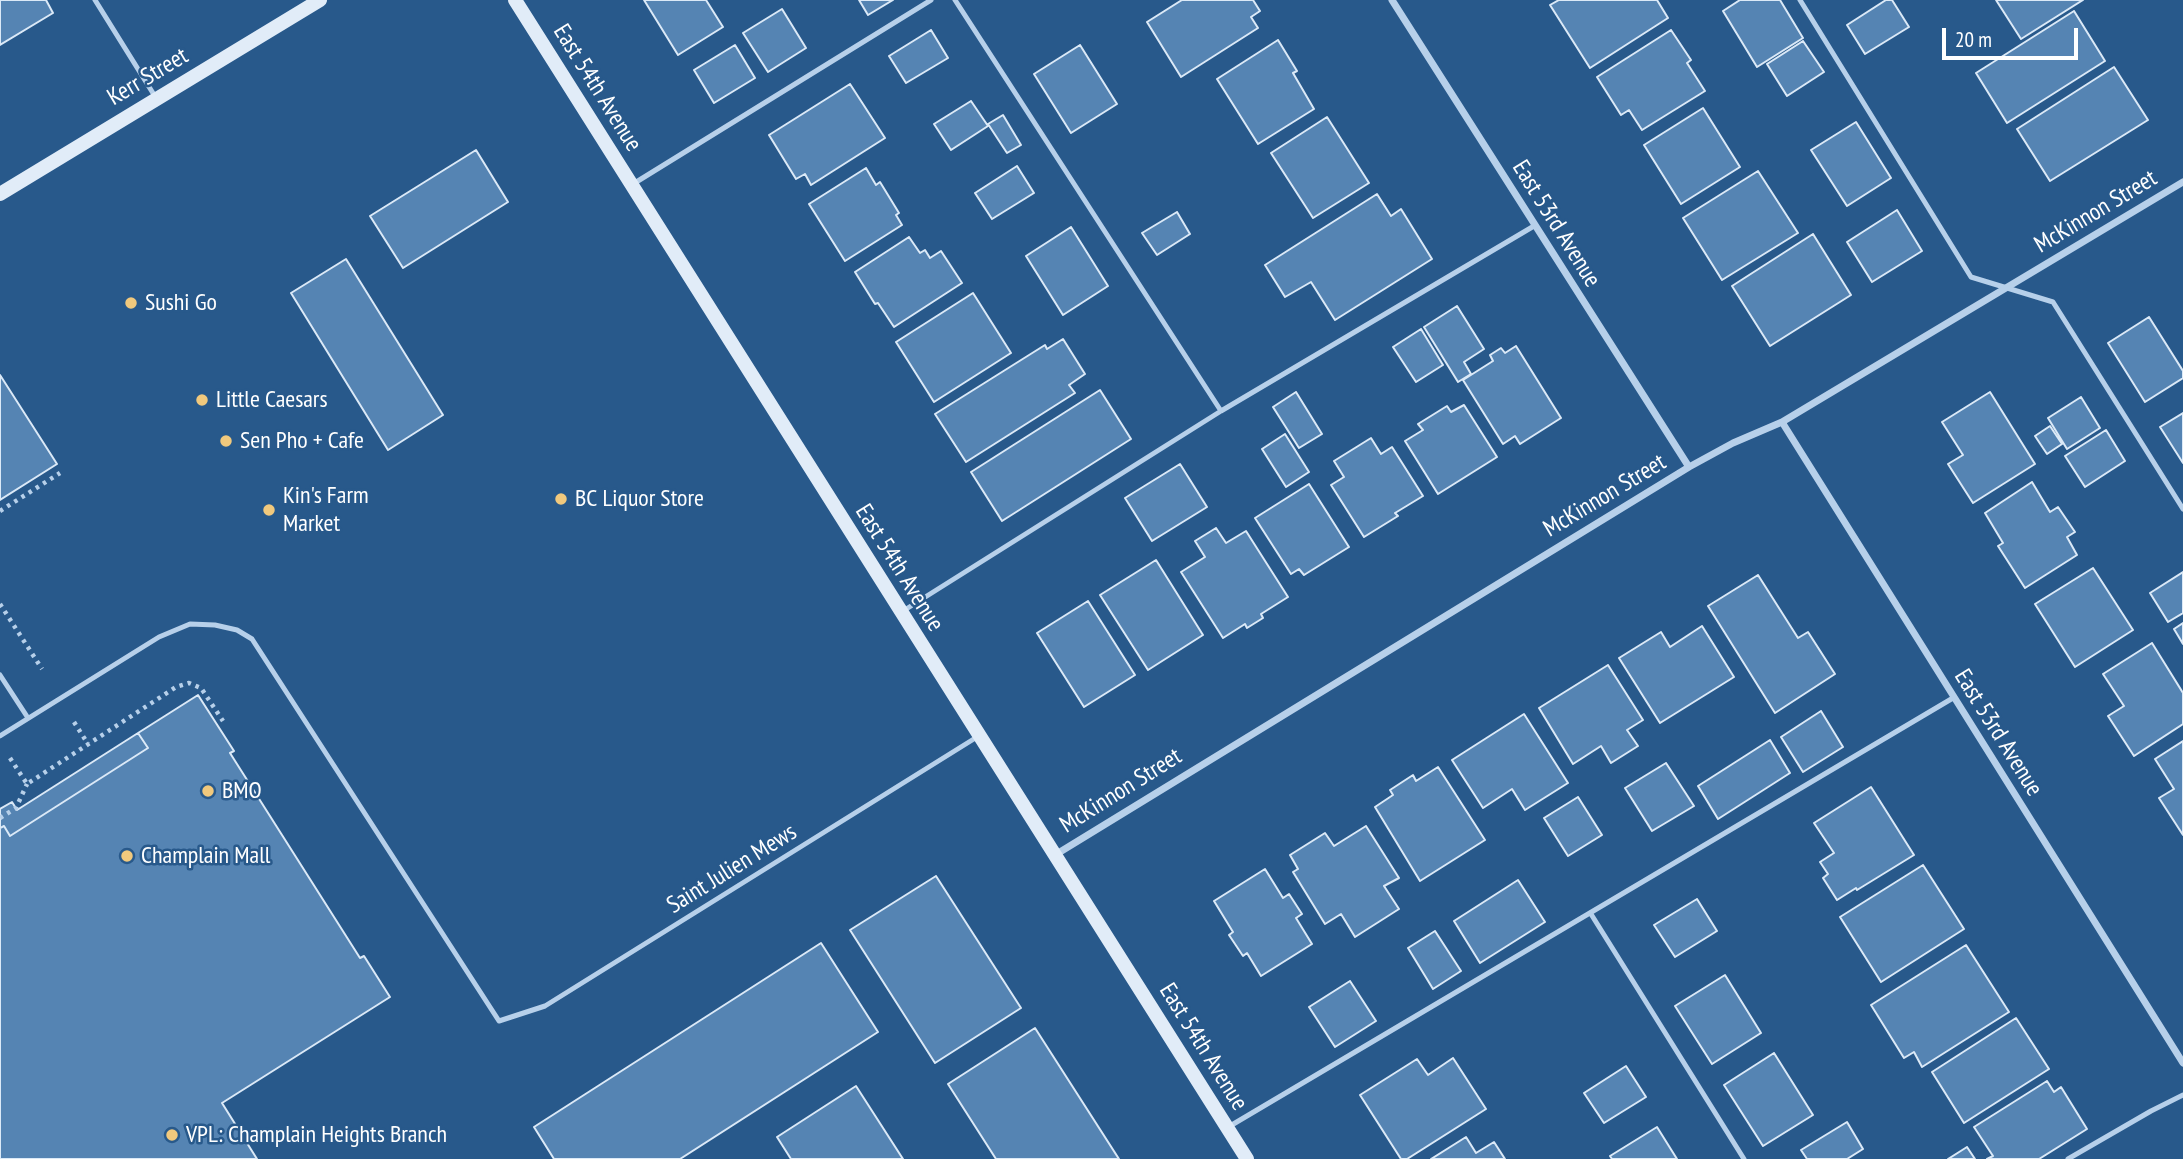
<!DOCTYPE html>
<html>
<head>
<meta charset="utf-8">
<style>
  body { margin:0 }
  #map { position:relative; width:2183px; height:1159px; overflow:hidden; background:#28598b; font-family:"PT Sans Narrow",sans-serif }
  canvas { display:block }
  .scale { position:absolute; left:1942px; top:28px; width:136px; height:32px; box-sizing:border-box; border:4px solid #fff; border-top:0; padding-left:9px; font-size:21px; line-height:24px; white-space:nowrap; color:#fff; -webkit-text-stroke:5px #28598b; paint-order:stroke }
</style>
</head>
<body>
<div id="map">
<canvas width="2183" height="1159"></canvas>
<div class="scale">20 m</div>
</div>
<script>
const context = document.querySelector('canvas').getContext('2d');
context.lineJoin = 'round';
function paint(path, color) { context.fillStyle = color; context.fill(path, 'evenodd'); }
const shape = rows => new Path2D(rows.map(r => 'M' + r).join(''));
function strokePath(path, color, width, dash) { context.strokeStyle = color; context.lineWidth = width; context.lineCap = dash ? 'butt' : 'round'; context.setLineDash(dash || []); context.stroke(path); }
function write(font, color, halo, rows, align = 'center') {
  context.font = font + ' "PT Sans Narrow",sans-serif'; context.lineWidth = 5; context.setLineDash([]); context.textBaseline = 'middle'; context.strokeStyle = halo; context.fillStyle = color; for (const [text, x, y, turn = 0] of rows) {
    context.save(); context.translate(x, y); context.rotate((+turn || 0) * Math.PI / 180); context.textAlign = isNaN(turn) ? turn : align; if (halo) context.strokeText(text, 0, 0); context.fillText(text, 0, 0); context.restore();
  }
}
const building = shape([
  [0,0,46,0,53,13,0,45,0,0],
  [644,0,706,0,723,27,678,55,644,0],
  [859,0,893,0,868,15,859,0],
  [1182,0,1253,0,1260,11,1251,17,1258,28,1181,77,1147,22,1182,0],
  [1559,0,1657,0,1668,18,1590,68,1550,5,1559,0],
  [1740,0,1780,0,1803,38,1757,67,1723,11,1740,0],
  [1886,0,1892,0,1909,27,1865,54,1847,25,1886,0],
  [1996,0,2083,0,2021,39,1996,0],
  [782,9,806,48,768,72,743,33,782,9],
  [2074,11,2105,61,2007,123,1976,73,2074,11],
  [931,30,948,58,906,83,889,56,931,30],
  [1671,30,1691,60,1687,63,1705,91,1642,130,1629,110,1621,115,1597,77,1671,30],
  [1278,40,1297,71,1293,73,1314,109,1258,144,1217,79,1278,40],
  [1803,41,1824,72,1787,96,1767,64,1803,41],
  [735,45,755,78,714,103,694,70,735,45],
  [1080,45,1117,104,1071,133,1034,74,1080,45],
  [2114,67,2148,120,2050,181,2017,129,2114,67],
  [850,84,885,138,811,185,805,174,796,179,769,135,850,84],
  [971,101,988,126,951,150,934,124,971,101],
  [1703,108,1740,167,1681,204,1644,145,1703,108],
  [1003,115,1021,145,1007,153,988,124,1003,115],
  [1327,117,1369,183,1313,218,1271,153,1327,117],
  [1856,122,1891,178,1847,206,1811,150,1856,122],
  [476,150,508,202,403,268,370,216,476,150],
  [1017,166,1034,193,992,219,975,193,1017,166],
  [866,168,876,185,880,182,899,213,896,215,902,225,845,261,809,204,866,168],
  [1758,171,1798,233,1722,280,1683,218,1758,171],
  [1377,194,1391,216,1401,209,1432,259,1335,320,1311,282,1285,297,1265,265,1377,194],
  [1897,210,1922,251,1872,282,1847,242,1897,210],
  [1177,212,1190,234,1157,255,1142,233,1177,212],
  [1071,227,1108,286,1063,315,1026,256,1071,227],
  [1813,234,1851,295,1770,346,1732,286,1813,234],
  [909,237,920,253,925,250,930,258,941,251,962,283,894,327,878,303,875,304,855,272,909,237],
  [346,259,443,415,388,450,291,293,346,259],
  [973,293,1011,353,934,402,896,342,973,293],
  [1457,306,1484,349,1464,362,1471,374,1458,382,1424,327,1457,306],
  [2149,317,2183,371,2183,378,2145,402,2108,343,2149,317],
  [1421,329,1443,365,1416,382,1393,347,1421,329],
  [1063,339,1085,374,1069,385,1075,393,966,462,935,414,1045,345,1047,349,1063,339],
  [1516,346,1561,418,1520,444,1515,436,1503,444,1463,380,1493,361,1490,355,1501,348,1505,353,1516,346],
  [0,375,57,464,0,500,0,375],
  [1100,390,1131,439,1002,521,971,472,1100,390],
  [1296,392,1322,434,1299,448,1273,407,1296,392],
  [1990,392,2035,464,1973,503,1948,464,1963,455,1942,422,1990,392],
  [2081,397,2100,428,2067,449,2048,418,2081,397],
  [1464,405,1497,457,1438,494,1405,441,1423,430,1418,424,1447,406,1451,412,1464,405],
  [2183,413,2183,463,2160,427,2183,413],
  [2050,426,2062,444,2047,454,2035,436,2050,426],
  [2106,430,2125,461,2085,487,2065,456,2106,430],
  [1285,434,1309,472,1286,487,1262,449,1285,434],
  [1371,438,1381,454,1392,447,1423,496,1395,513,1398,516,1364,537,1331,485,1344,477,1334,461,1371,438],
  [1180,464,1207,507,1152,541,1125,498,1180,464],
  [2032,482,2050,512,2058,507,2075,532,2067,537,2077,555,2025,588,1998,546,2003,543,1985,513,2032,482],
  [1309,484,1349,547,1304,575,1299,569,1291,574,1255,518,1309,484],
  [1216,528,1226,543,1246,531,1288,597,1261,614,1263,618,1247,628,1245,624,1223,638,1181,572,1205,557,1195,541,1216,528],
  [1156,560,1203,635,1148,670,1100,595,1156,560],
  [2093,568,2133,630,2075,667,2035,604,2093,568],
  [2183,572,2183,613,2168,622,2150,593,2183,572],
  [1758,575,1798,638,1808,632,1835,674,1775,713,1708,606,1758,575],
  [1088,601,1135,675,1084,707,1037,633,1088,601],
  [2183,623,2183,644,2174,629,2183,623],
  [1702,626,1734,677,1660,723,1619,658,1661,632,1670,647,1702,626],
  [2152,643,2183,693,2183,724,2134,756,2108,716,2124,706,2103,674,2152,643],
  [1608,665,1643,720,1627,730,1638,746,1611,763,1601,746,1573,764,1539,708,1608,665],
  [198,695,234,751,230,753,360,958,364,956,390,997,222,1103,257,1159,0,1159,0,828,4,826,10,836,148,748,138,733,198,695],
  [1821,711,1843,747,1803,772,1781,737,1821,711],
  [1524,714,1568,783,1525,810,1512,789,1483,808,1452,760,1524,714],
  [138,733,148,748,10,836,4,826,0,828,0,809,12,802,17,810,138,733],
  [1770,740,1790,773,1718,819,1698,786,1770,740],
  [2183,741,2183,835,2159,798,2174,789,2155,759,2183,741],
  [1666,763,1694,806,1652,831,1625,788,1666,763],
  [1438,767,1485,840,1420,881,1375,807,1393,795,1390,790,1413,775,1416,781,1438,767],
  [1871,787,1914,855,1857,890,1856,888,1837,900,1823,878,1828,874,1820,862,1834,853,1814,823,1871,787],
  [1578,797,1602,835,1568,856,1544,818,1578,797],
  [1366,826,1399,878,1384,886,1399,909,1355,937,1341,914,1325,924,1293,872,1298,869,1290,855,1325,833,1334,846,1366,826],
  [1923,865,1964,929,1881,982,1840,917,1923,865],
  [1265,869,1283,898,1289,894,1302,914,1296,918,1312,944,1261,976,1247,953,1243,956,1229,935,1233,932,1214,901,1265,869],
  [936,876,1021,1008,935,1063,850,930,936,876],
  [1518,880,1545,922,1480,963,1454,921,1518,880],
  [1697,899,1717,931,1675,957,1654,925,1697,899],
  [1435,931,1461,971,1433,989,1408,948,1435,931],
  [821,943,878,1032,680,1159,554,1159,534,1127,821,943],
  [1966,945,2009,1012,1922,1067,1914,1052,1904,1058,1871,1005,1966,945],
  [1725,975,1761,1033,1712,1064,1675,1006,1725,975],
  [1350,981,1376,1021,1335,1047,1309,1007,1350,981],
  [2016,1018,2049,1069,1964,1123,1932,1072,2016,1018],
  [1035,1028,1119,1159,996,1159,948,1084,1035,1028],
  [1774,1053,1813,1115,1763,1146,1724,1085,1774,1053],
  [1453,1058,1486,1109,1407,1159,1401,1159,1360,1095,1417,1059,1428,1075,1453,1058],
  [1626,1066,1646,1097,1604,1123,1584,1093,1626,1066],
  [2047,1081,2054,1092,2061,1087,2087,1129,2039,1159,1987,1159,1993,1156,1974,1127,2047,1081],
  [856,1086,903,1159,791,1159,777,1137,856,1086],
  [1847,1122,1863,1149,1847,1159,1807,1159,1801,1150,1847,1122],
  [1657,1127,1677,1159,1612,1159,1610,1156,1657,1127],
  [1466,1137,1476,1153,1494,1142,1505,1159,1431,1159,1466,1137],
  [1967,1147,1975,1159,1948,1159,1967,1147]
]);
paint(building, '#5584b3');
strokePath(building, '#dbe9f7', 2);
strokePath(shape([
  [0,511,60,473],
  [0,604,42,669],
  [74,722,88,744],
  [10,758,27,784,176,687,189,683,201,688,223,721],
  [0,818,16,808,27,784]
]), '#b7d0ea', 4.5, [3.5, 5]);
strokePath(shape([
  [95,0,156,98],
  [955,0,1221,411],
  [1800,0,1971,277,2053,302,2183,509],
  [633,184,931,0],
  [903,611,1221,411,1534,226],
  [0,675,28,718],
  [0,736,159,637,190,624,215,625,237,630,252,639,499,1021,545,1006,977,737],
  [1591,914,1744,1159],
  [1230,1126,1953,698],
  [2068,1159,2151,1111,2183,1095]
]), '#b7d0ea', 5);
strokePath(shape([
  [1392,0,1689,467],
  [1782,422,2183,1063],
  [1055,855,1689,467,1733,443,1782,422,2183,182]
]), '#b7d0ea', 7);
strokePath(shape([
  [515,0,1247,1159],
  [0,194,320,0]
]), '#e1ecf8', 14);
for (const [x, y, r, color] of [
  [131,303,7,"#f1c97d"],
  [202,400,7,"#f1c97d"],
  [226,441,7,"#f1c97d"],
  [561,499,7,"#f1c97d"],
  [269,510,7,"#f1c97d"],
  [208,791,7,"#f1c97d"],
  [127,856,7,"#f1c97d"],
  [172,1135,7,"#f1c97d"]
]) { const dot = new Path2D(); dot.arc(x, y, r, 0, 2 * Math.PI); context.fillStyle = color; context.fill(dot); strokePath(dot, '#28598b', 2.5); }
write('24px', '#fff', '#28598b', [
  ["Kerr Street",148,77,-31],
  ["East 54th Avenue",597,88,58],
  ["McKinnon Street",2096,212,-31],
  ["East 53rd Avenue",1556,224,58],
  ["McKinnon Street",1605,496,-31],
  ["East 54th Avenue",899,568,58],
  ["East 53rd Avenue",1998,733,58],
  ["McKinnon Street",1121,791,-32],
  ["Saint Julien Mews",732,869,-32],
  ["East 54th Avenue",1203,1047,58]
]);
write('24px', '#fff', '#28598b', [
  ["Sushi Go",145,303],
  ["Little Caesars",216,400],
  ["Sen Pho + Cafe",240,441],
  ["Kin's Farm",283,496],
  ["Market",283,524],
  ["BC Liquor Store",575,499],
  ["BMO",222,791],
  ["Champlain Mall",141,856],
  ["VPL: Champlain Heights Branch",186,1135]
], 'left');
</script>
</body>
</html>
